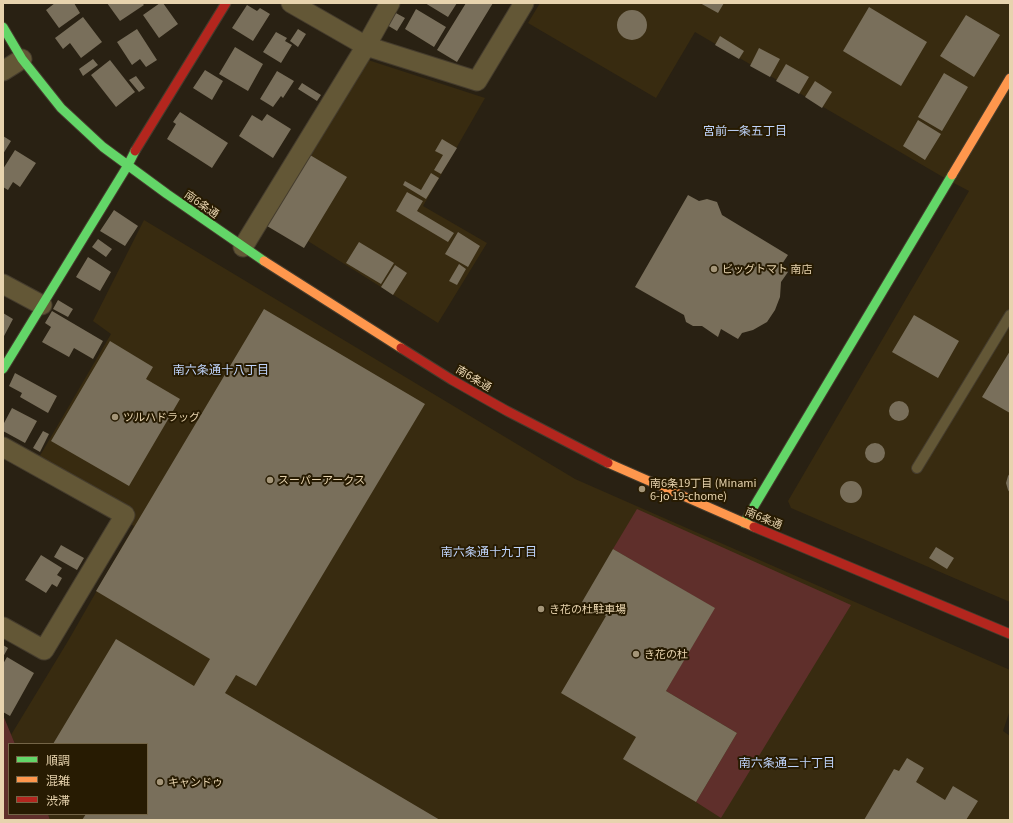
<!DOCTYPE html>
<html>
<head>
<meta charset="utf-8">
<style>
  body { margin:0 }
  #map { position:relative; width:1013px; height:823px; overflow:hidden; background:#292113; font-family:Georgia,"Noto Sans JP",serif }
  canvas { display:block }
  .frame { position:absolute; inset:0; border:4px solid #e7d3ae; pointer-events:none }
  .legend { position:absolute; left:8px; top:743px; width:140px; height:72px; box-sizing:border-box; background:#271b02; border:1px solid #746547; margin:0; padding:5px 7px; list-style:none; font-size:12px; color:#e7d3ae }
  .legend li { display:flex; align-items:center; gap:8px; height:20px }
  .legend b { width:20px; border:1px solid #746547 }
</style>
</head>
<body>
<div id="map">
<canvas width="1013" height="823"></canvas>
<div class="frame"></div>
<ul class="legend">
<li><b style="height:5px;background:#63d668"></b>順調</li>
<li><b style="height:5px;background:#ff974d"></b>混雑</li>
<li><b style="height:5px;background:#b3261e"></b>渋滞</li>
</ul>
</div>
<script>
const context = document.querySelector('canvas').getContext('2d');
context.lineJoin = 'round';
function paint(path, color) { context.fillStyle = color; context.fill(path, 'evenodd'); }
const shape = rows => new Path2D(rows.map(r => 'M' + r).join(''));
function strokePath(path, color, width, dash) { context.strokeStyle = color; context.lineWidth = width; context.lineCap = dash ? 'butt' : 'round'; context.setLineDash(dash || []); context.stroke(path); }
function write(font, color, halo, rows, align = 'center') {
  context.font = font + ' Georgia,"Noto Sans JP",serif'; context.lineWidth = 4; context.setLineDash([]); context.textBaseline = 'middle'; context.strokeStyle = halo; context.fillStyle = color; for (const [text, x, y, turn = 0] of rows) {
    context.save(); context.translate(x, y); context.rotate((+turn || 0) * Math.PI / 180); context.textAlign = isNaN(turn) ? turn : align; if (halo) context.strokeText(text, 0, 0); context.fillText(text, 0, 0); context.restore();
  }
}
paint(shape([
  [540,3,1010,3,1010,602,791,508,788,501,969,191,948,180,695,32,656,98,528,23],
  [368,60,485,98,423,206,487,243,438,323,273,219],
  [144,220,575,479,1010,670,1010,710,1003,731,1010,736,1010,820,50,820,48,814,147,814,147,744,15,744,11,735,68,641,134,526,31,471,111,334,93,321]
]), '#382b10');
paint(shape([
  [637,509,851,605,721,818,696,802,737,733,666,691,714,608,613,549],
  [3,715,15,744,9,744,9,814,48,814,50,820,3,820]
]), '#5f2f2b');
paint(shape([
  [55,3,74,3,80,13,59,28,46,10],
  [107,3,142,3,144,5,120,21],
  [160,3,163,3,178,24,159,38,143,15],
  [425,3,457,3,448,17],
  [466,3,493,3,457,62,437,50],
  [700,3,724,3,718,13],
  [247,5,257,11,260,8,270,14,253,41,232,28],
  [869,7,927,42,901,86,843,51],
  [416,9,446,27,434,47,405,29],
  '617 25a15 15 0 1 1 30 0a15 15 0 1 1-30 0Z',
  [394,12,405,18,397,31,387,25],
  [966,15,1000,35,974,77,940,56],
  [83,17,102,42,81,58,70,43,63,49,55,38],
  [137,29,157,60,146,67,140,59,132,65,117,42],
  [298,29,306,34,298,47,290,41],
  [276,32,287,38,285,41,292,45,281,63,263,52],
  [720,36,744,51,739,59,715,45],
  [235,47,263,64,248,91,219,74],
  [759,48,780,59,770,77,750,66],
  [93,59,98,65,83,76,79,69],
  [110,60,135,92,116,107,91,75],
  [786,64,809,77,799,94,776,81],
  [205,70,223,81,212,100,193,88],
  [277,71,294,81,283,98,281,96,273,107,260,99],
  [944,73,968,87,942,131,918,117],
  [136,76,145,88,139,92,129,80],
  [815,81,832,92,822,108,805,97],
  [302,83,321,95,317,101,298,89],
  [180,112,228,143,212,168,167,139,176,124,173,122],
  [267,114,291,129,273,158,239,136,252,115,262,121],
  [918,120,941,134,925,160,903,146],
  [3,136,11,141,3,154],
  [442,139,457,148,441,174,434,170,443,155,435,151],
  [15,150,36,163,20,187,13,182,8,190,3,187,3,169],
  [310,155,347,177,304,248,267,226],
  [431,173,439,178,426,199,403,185,405,181,421,190],
  [407,192,423,201,417,211,454,233,448,242,396,211],
  [688,195,699,201,707,199,717,202,722,215,788,255,780,267,788,272,781,282,780,297,775,310,767,322,753,330,742,333,738,339,721,329,718,337,702,326,693,326,686,322,684,315,635,287],
  [114,210,138,226,125,246,100,231],
  [458,232,480,246,468,267,445,254],
  [98,239,112,249,106,257,92,247],
  [359,242,394,263,381,284,346,263],
  [88,257,111,272,100,291,76,277],
  [459,264,466,269,457,285,449,281],
  [395,265,407,273,393,295,381,287],
  [58,300,73,309,68,317,53,309],
  [264,309,425,404,256,686,236,675,225,693,440,820,82,820,86,814,147,814,147,744,53,744,116,639,194,686,210,659,96,591],
  [52,311,103,341,93,359,74,348,69,357,42,342,51,327,45,323],
  [3,313,13,319,3,338],
  [914,315,959,341,938,378,892,352],
  [110,341,153,367,146,379,180,399,129,486,51,441],
  [1010,351,1010,413,982,397],
  [15,373,57,396,48,413,20,397,22,393,9,386],
  '889 411a10 10 0 1 1 20 0a10 10 0 1 1-20 0Z',
  [12,408,37,421,25,443,3,431,3,425],
  [43,431,49,434,40,452,33,448],
  '865 453a10 10 0 1 1 20 0a10 10 0 1 1-20 0Z',
  [1010,473,1010,493,1008,490,1006,483,1008,476],
  '840 492a11 11 0 1 1 22 0a11 11 0 1 1-22 0Z',
  [61,545,84,558,77,570,54,557],
  [936,547,954,558,947,569,929,558],
  [613,549,715,608,666,691,737,733,696,802,623,759,636,737,561,693,606,616,582,602],
  [41,555,62,568,57,575,62,578,57,587,52,584,46,593,25,580],
  [3,645,8,648,3,657],
  [7,657,34,673,10,716,3,712,3,664],
  [907,758,924,768,916,782,945,800,953,786,978,801,966,820,864,820,894,769,899,771]
]), '#796f5b');
const lane = shape([
  [917,468,1010,315]
]);
const street = shape([
  [291,3,366,46,477,81,524,3],
  [3,71,22,59],
  [243,247,366,46,390,3],
  [3,284,42,305],
  [3,447,125,515,44,650,3,627]
]);
const fast = shape([
  [3,27,22,59,61,108,103,147,167,194,264,261],
  [3,369,128,165,135,151],
  [744,523,952,175]
]);
const slow = shape([
  [952,175,1010,78],
  [264,261,401,348],
  [608,463,754,527]
]);
const jam = shape([
  [135,151,226,3],
  [401,348,452,380,507,411,608,463],
  [754,527,1010,634]
]);
strokePath(lane, '#453c2d', 12);
strokePath(street, '#453c2d', 21);
strokePath(fast, '#453c2d', 11);
strokePath(slow, '#453c2d', 11);
strokePath(jam, '#453c2d', 11);
strokePath(lane, '#635736', 10);
strokePath(street, '#635736', 19);
strokePath(fast, '#63d668', 9);
strokePath(slow, '#ff974d', 9);
strokePath(jam, '#b3261e', 9);
for (const [x, y, r, color] of [
  [714,269,4,"#a49578"],
  [115,417,4,"#a49578"],
  [270,480,4,"#a49578"],
  [642,489,4,"#a49578"],
  [541,609,4,"#a49578"],
  [636,654,4,"#a49578"],
  [160,782,4,"#a49578"]
]) { const dot = new Path2D(); dot.arc(x, y, r, 0, 2 * Math.PI); context.fillStyle = color; context.fill(dot); strokePath(dot, '#271b02', 1.5); }
write('11px', '#e7d3ae', '#271b02', [
  ["南6条通",202,204,35],
  ["南6条通",474,378,30],
  ["南6条通",764,518,22]
]);
write('11px', '#e7d3ae', '#271b02', [
  ["ビッグトマト 南店",722,269],
  ["ツルハドラッグ",123,417],
  ["スーパーアークス",278,480],
  ["南6条19丁目 (Minami",650,483],
  ["6-jo 19-chome)",650,496],
  ["き花の杜駐車場",549,609],
  ["き花の杜",644,654],
  ["キャンドゥ",168,782]
], 'left');
write('12px', '#c0d5fd', '#271b02', [
  ["宮前一条五丁目",745,130],
  ["南六条通十八丁目",221,369],
  ["南六条通十九丁目",489,551],
  ["南六条通二十丁目",787,762]
]);
</script>
</body>
</html>
